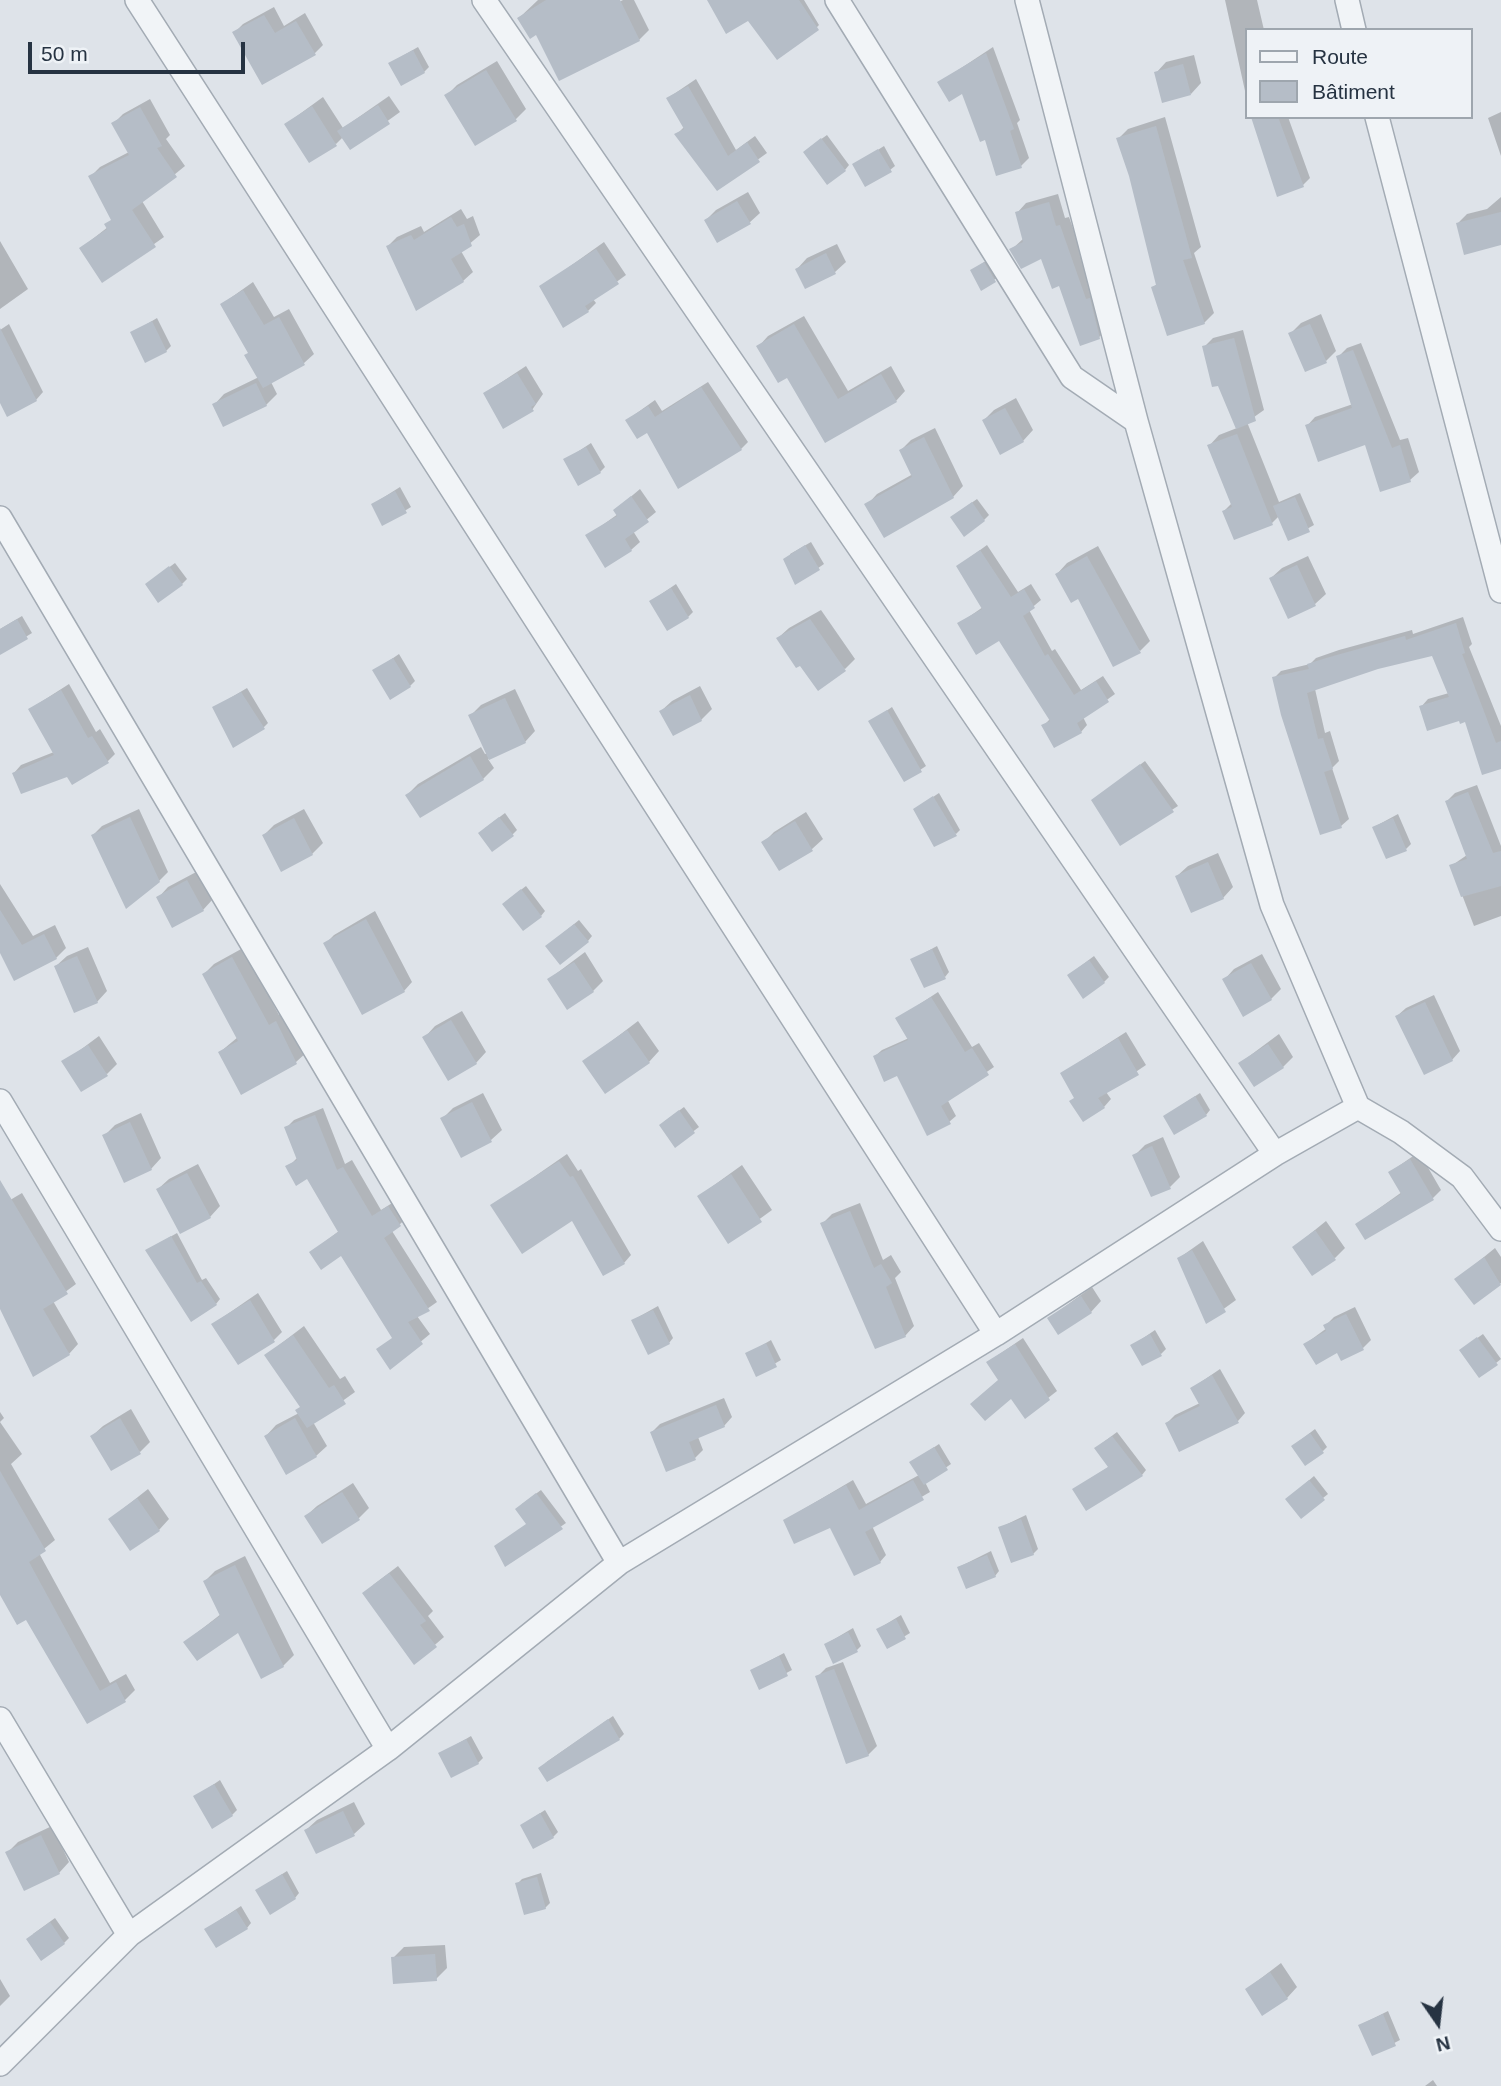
<!DOCTYPE html>
<html>
<head>
<meta charset="utf-8">
<style>
  body { margin:0 }
  #map { position:relative; width:1501px; height:2086px; overflow:hidden; background:#dee3e9; font-family:Arial,sans-serif }
  canvas { display:block }
  .legend { position:absolute; left:1245px; top:28px; width:228px; height:91px; box-sizing:border-box; background:#eef2f6; border:2px solid #9ea6ae; margin:0; padding:9px 12px; list-style:none; font-size:21px; color:#263342 }
  .legend li { display:flex; align-items:center; gap:14px; height:35px }
  .legend b { width:35px; border:2px solid #9ea6ae }
  .north { position:absolute; left:1403px; top:1988px; width:70px; height:70px; -webkit-text-stroke:5px #eef2f6; paint-order:stroke; rotate:166deg; font-size:19px; font-weight:700; line-height:28px; text-align:center; color:#263342 }
  .north::after { content:''; display:block; margin:auto; width:24px; height:32px; background:#263342; clip-path:polygon(50% 0,100% 100%,50% 72%,0 100%) }
  .scale { position:absolute; left:28px; top:42px; width:217px; height:32px; box-sizing:border-box; border:4px solid #263342; border-top:0; padding-left:9px; font-size:21px; line-height:24px; white-space:nowrap; color:#263342; -webkit-text-stroke:5px #eef2f6; paint-order:stroke }
</style>
</head>
<body>
<div id="map">
<canvas width="1501" height="2086"></canvas>
<ul class="legend">
<li><b style="height:9px;background:#f1f4f7"></b>Route</li>
<li><b style="height:19px;background:#b5bdc7"></b>Bâtiment</li>
</ul>
<div class="north">N</div>
<div class="scale">50 m</div>
</div>
<script>
const context = document.querySelector('canvas').getContext('2d');
context.lineJoin = 'round';
function paint(path, color) { context.fillStyle = color; context.fill(path, 'evenodd'); }
const shape = rows => new Path2D(rows.map(r => 'M' + r).join(''));
function strokePath(path, color, width, dash) { context.strokeStyle = color; context.lineWidth = width; context.lineCap = dash ? 'butt' : 'round'; context.setLineDash(dash || []); context.stroke(path); }
paint(shape([
  [538,0,603,0,607,8,623,0,634,0,649,30,639,40,537,32,519,18],
  [708,0,804,0,819,25,810,34,748,18],
  [1225,0,1257,0,1264,30,1247,30,1247,100],
  [274,7,284,26,305,13,323,45,314,54,234,33,243,24],
  [418,47,429,67,424,72,390,63],
  [993,47,1020,120,1017,123,1029,158,1021,166,986,138,963,92,940,82],
  [1194,55,1201,83,1191,94,1156,73,1166,62],
  [497,61,526,109,516,119,476,144,447,95,457,85],
  [696,79,736,150,755,136,767,153,717,189,677,134,684,127,668,98],
  [389,96,400,112,350,148,343,137,336,144,286,124,323,97,343,128],
  [150,99,170,135,166,139,185,166,142,201,164,237,102,281,81,248,108,227,112,219,91,176,100,167,129,152,114,123,123,114],
  [1501,112,1501,156,1488,118],
  [1165,117,1201,247,1194,253,1214,313,1204,323,1153,287,1157,284,1131,175,1118,139,1128,129],
  [1253,117,1288,117,1310,178,1303,185],
  [827,135,849,165,845,170,810,147],
  [884,146,895,166,890,170,854,165],
  [748,192,760,213,749,223,706,220,716,210],
  [1058,194,1065,218,1069,217,1109,328,1099,337,1042,256,1011,250,1024,238,1017,213,1026,203],
  [1501,197,1501,243,1458,223,1467,214,1487,209],
  [461,209,467,219,473,216,480,235,461,251,473,272,463,281,388,246,397,237,421,226,424,232],
  [0,241,28,289,0,309],
  [604,242,626,275,593,299,596,303,588,311,541,287],
  [837,244,846,262,835,272,797,269,807,258],
  [989,259,1000,276,981,288,972,270],
  [253,282,274,317,289,309,314,354,304,363,271,382,277,394,266,405,214,405,224,394,259,377,250,352,222,304],
  [1321,314,1336,351,1326,361,1291,333,1301,323],
  [804,316,848,391,891,366,905,391,896,401,826,441,788,375,759,346,768,336],
  [157,318,171,346,166,351,132,333],
  [9,324,43,392,36,400,0,401,0,330],
  [1243,330,1264,410,1247,422,1279,502,1300,493,1314,525,1289,539,1279,516,1272,523,1235,538,1224,511,1232,503,1209,446,1219,435,1237,428,1204,347,1213,338],
  [1361,343,1400,440,1408,438,1419,472,1410,480,1366,443,1307,426,1315,417,1353,404,1338,357,1347,348],
  [526,366,543,394,532,410,485,393],
  [708,382,748,442,741,449,648,431,627,420,655,400,662,411],
  [1016,398,1033,430,1023,441,984,420,994,410],
  [935,428,963,486,953,497,867,505,877,494,913,474,901,450,911,440],
  [591,443,605,467,600,472,565,460],
  [400,487,411,507,383,524,373,504],
  [640,489,656,512,633,531,640,542,631,550,587,536,618,514,615,510],
  [977,499,989,515,984,520,957,513],
  [811,542,824,564,796,583,790,554],
  [987,545,1018,592,1031,584,1041,600,1029,610,1052,651,1055,649,1081,690,1103,676,1115,694,1083,717,1087,725,1081,732,1043,726,1050,719,1000,639,960,623,983,607,958,566],
  [1098,546,1150,641,1140,651,1057,574,1067,563],
  [1308,556,1326,594,1315,604,1289,616,1271,578,1282,568],
  [175,563,187,579,182,584,152,580],
  [676,584,693,612,688,617,651,601],
  [821,610,855,659,845,669,778,638,789,628],
  [22,616,32,633,0,653,0,629],
  [1463,617,1472,644,1469,647,1501,726,1501,767,1466,720,1421,707,1428,699,1449,693,1433,654,1377,668,1315,689,1325,733,1330,731,1339,761,1332,768,1349,819,1341,826,1321,833,1274,678,1281,671,1310,664,1316,658,1339,650,1412,630,1413,634],
  [399,654,415,681,410,686,374,671],
  [69,684,96,732,100,729,115,754,107,762,68,775,14,773,21,765,54,752,30,709],
  [700,686,712,709,701,720,673,734,661,711,672,701],
  [247,688,268,723,263,728,215,707],
  [515,689,535,731,525,742,488,759,494,768,483,779,407,795,418,784,481,747,485,754,488,753,470,716,481,705],
  [892,707,926,766,905,780,870,722],
  [1145,761,1178,806,1120,843,1093,800],
  [1477,785,1501,846,1501,916,1474,926,1451,866,1467,855,1447,801,1455,793],
  [939,793,960,830,956,834,915,809],
  [139,809,168,872,159,881,93,835,102,826],
  [304,809,323,843,312,854,264,835,274,825],
  [806,812,823,839,812,849,779,869,763,843,774,832],
  [505,813,517,830,512,835,485,828],
  [1398,814,1411,844,1406,849,1374,827],
  [1218,853,1233,887,1223,898,1177,876,1188,866],
  [198,871,213,899,203,910,158,898,168,887],
  [0,884,33,936,55,925,66,948,56,958,0,949],
  [526,886,545,911,541,916,509,899],
  [375,911,412,982,404,991,325,944,334,935],
  [579,920,592,936,588,941,552,942],
  [937,946,949,972,945,977,913,959],
  [88,947,107,991,97,1002,56,966,67,956],
  [243,948,279,1015,287,1012,307,1052,296,1062,241,1092,220,1052,238,1037,204,974,214,964],
  [585,952,603,981,593,991,549,979],
  [1262,954,1281,989,1271,999,1224,980,1234,969],
  [1094,956,1109,977,1104,982,1074,971],
  [938,992,972,1047,979,1043,994,1067,947,1099,956,1116,949,1122,875,1056,882,1050,909,1038,897,1019],
  [1434,995,1460,1051,1452,1060,1397,1016,1406,1008],
  [462,1011,486,1052,476,1063,425,1037,435,1026],
  [638,1021,659,1051,649,1062,584,1062],
  [1126,1032,1146,1065,1106,1092,1111,1099,1104,1107,1076,1097,1062,1073],
  [1279,1034,1293,1057,1283,1067,1240,1063],
  [99,1036,117,1064,107,1074,64,1062],
  [483,1093,502,1130,491,1140,461,1156,442,1119,453,1108],
  [1200,1093,1210,1110,1206,1115,1165,1116],
  [684,1107,699,1127,675,1145,665,1121],
  [323,1108,345,1164,352,1160,381,1210,397,1200,408,1217,392,1231,437,1302,417,1316,430,1334,390,1367,378,1350,394,1337,342,1254,311,1252,339,1231,308,1177,288,1167,298,1157,286,1128,294,1120],
  [141,1113,161,1158,151,1169,104,1136,115,1125],
  [1163,1137,1180,1177,1170,1187,1134,1156,1145,1145],
  [1419,1152,1441,1190,1433,1198,1357,1224,1402,1192,1390,1172],
  [567,1154,578,1171,581,1169,631,1255,624,1263,573,1219,492,1206],
  [198,1164,220,1206,210,1217,158,1189,169,1179],
  [742,1165,772,1210,728,1242,699,1196],
  [22,1193,76,1284,53,1301,78,1344,69,1354,0,1306,0,1206],
  [860,1203,883,1260,891,1255,901,1272,895,1278,914,1326,905,1336,822,1224,832,1214],
  [1326,1221,1345,1248,1335,1258,1294,1247],
  [177,1233,202,1280,206,1278,220,1299,216,1304,147,1250],
  [1203,1241,1236,1300,1207,1321,1179,1258],
  [1495,1248,1501,1257,1501,1283,1474,1303,1457,1279],
  [1092,1287,1101,1301,1091,1312,1049,1318],
  [258,1293,282,1332,274,1340,213,1324],
  [658,1306,673,1338,669,1343,633,1320],
  [1355,1307,1371,1340,1363,1348,1338,1350,1305,1344,1327,1328,1325,1326,1334,1317],
  [304,1326,340,1379,345,1376,355,1392,313,1422,327,1446,316,1456,266,1436,276,1425,299,1413,301,1406,266,1355],
  [1155,1330,1166,1349,1161,1354,1133,1345],
  [1483,1334,1501,1359,1496,1363,1466,1346],
  [1023,1338,1057,1391,1025,1416,988,1362],
  [771,1340,781,1360,757,1374,747,1354],
  [1220,1369,1245,1413,1238,1421,1167,1423,1175,1415,1200,1403,1192,1388],
  [724,1398,732,1417,724,1426,698,1437,703,1450,695,1458,652,1432,660,1424],
  [131,1409,150,1442,140,1452,92,1436,103,1426],
  [0,1412,4,1418,0,1422,22,1454,11,1464,55,1540,39,1553,110,1683,126,1674,135,1690,125,1700,88,1721,26,1617,0,1591],
  [1315,1429,1327,1447,1323,1451,1298,1442],
  [1117,1432,1146,1470,1142,1475,1074,1489,1110,1466,1101,1444],
  [939,1444,951,1464,925,1482,930,1492,872,1526,886,1555,880,1562,831,1525,785,1520,853,1480,866,1504,919,1475,912,1462],
  [1314,1476,1328,1494,1323,1498,1292,1495],
  [353,1483,369,1508,359,1518,322,1541,306,1516,317,1506],
  [148,1489,169,1519,159,1530,110,1519],
  [541,1490,566,1523,506,1564,528,1523,522,1504],
  [1026,1515,1038,1549,1033,1554,1001,1527],
  [991,1551,999,1571,995,1576,959,1567],
  [245,1556,294,1655,283,1666,239,1630,185,1642,221,1614,205,1581,215,1571],
  [398,1566,433,1611,428,1616,444,1637,415,1662,373,1585],
  [901,1615,910,1633,887,1647,878,1629],
  [853,1628,861,1646,857,1650,826,1644],
  [784,1653,792,1670,760,1687,752,1670],
  [843,1662,877,1746,868,1755,817,1677,826,1668],
  [613,1716,624,1734,619,1739,545,1763],
  [471,1736,483,1758,478,1763,440,1754],
  [220,1780,237,1810,232,1815,195,1797],
  [354,1802,365,1824,354,1834,306,1830,317,1820],
  [545,1810,558,1832,553,1837,522,1825],
  [52,1826,69,1862,59,1873,7,1853,18,1842],
  [287,1871,299,1893,295,1898,257,1890],
  [541,1873,550,1903,545,1908,517,1884,522,1879],
  [241,1906,251,1923,247,1928,206,1929],
  [55,1918,69,1938,64,1943,33,1934],
  [445,1945,447,1968,436,1979,393,1958,404,1947],
  [1281,1963,1297,1987,1287,1998,1247,1989],
  [0,1979,10,1996,0,2006],
  [1388,2011,1400,2040,1373,2054,1360,2025],
  [1433,2080,1437,2086,1425,2086]
]), '#0003');
paint(shape([
  [546,0,620,0,640,41,559,81,536,35,530,39,517,18],
  [707,0,799,0,819,30,777,60,748,21,726,34],
  [264,15,275,33,296,21,316,55,262,85,232,32],
  [413,50,425,73,401,86,388,63],
  [986,53,1014,129,1010,131,1022,168,996,176,985,140,980,142,962,94,949,102,937,82],
  [1183,64,1191,95,1162,103,1154,72],
  [486,70,517,121,475,146,444,95],
  [688,86,728,156,747,142,760,162,717,191,674,134,684,129,666,98],
  [378,105,390,124,350,150,337,131],
  [312,106,337,146,309,163,284,124],
  [140,107,162,146,157,148,177,177,132,210,156,247,102,283,79,248,107,229,104,224,111,220,88,176,129,155,111,123],
  [1251,117,1278,117,1304,187,1277,197],
  [1156,126,1192,258,1183,260,1205,324,1167,336,1151,287,1156,285,1129,176,1116,138],
  [821,138,846,171,827,185,803,152],
  [878,149,892,172,865,187,852,164],
  [737,201,751,224,717,243,704,220],
  [1049,202,1056,226,1060,225,1086,299,1090,298,1100,339,1080,346,1059,286,1052,289,1041,259,1021,269,1009,249,1023,242,1015,212],
  [1501,212,1501,245,1464,255,1456,223],
  [451,217,457,227,464,224,472,246,451,259,464,282,416,311,386,246,411,235,414,240],
  [596,249,619,284,585,306,589,312,563,328,539,286],
  [826,253,836,274,805,289,795,269],
  [984,262,996,282,981,291,970,270],
  [243,290,264,325,279,317,305,365,263,388,244,355,248,353,220,304],
  [152,321,167,352,145,363,130,332],
  [794,324,838,399,881,374,897,402,825,443,787,378,778,383,756,346],
  [1310,324,1327,363,1305,372,1288,333],
  [0,328,37,401,7,417,0,403],
  [1234,338,1256,421,1236,429,1218,386,1212,387,1202,346],
  [1353,350,1392,448,1400,445,1411,482,1380,492,1365,445,1318,462,1305,425,1352,408,1336,356],
  [517,373,536,404,531,407,534,411,503,429,483,393],
  [256,383,267,406,223,427,212,404],
  [701,387,742,450,678,489,647,433,637,439,625,420,648,406,655,417],
  [1005,408,1024,442,1000,455,982,420],
  [1237,434,1273,525,1234,540,1222,511,1232,507,1207,445],
  [924,437,954,498,884,538,864,504,912,477,899,450],
  [586,447,601,473,578,486,563,459],
  [395,491,407,513,382,526,371,504],
  [631,496,649,522,625,539,632,551,605,568,585,535,617,516,613,510],
  [1295,497,1310,532,1288,541,1273,506],
  [972,502,985,521,964,537,950,517],
  [805,545,820,570,795,585,783,559],
  [980,550,1011,597,1024,589,1035,608,1023,616,1045,656,1048,654,1074,695,1096,681,1109,702,1077,723,1082,733,1054,748,1041,725,1050,721,999,641,976,655,957,623,982,609,956,566],
  [1087,556,1141,653,1113,667,1078,599,1071,603,1055,574],
  [1297,565,1316,606,1288,619,1269,578],
  [169,566,183,585,158,603,145,584],
  [671,588,689,618,667,631,649,601],
  [17,619,28,639,0,655,0,629],
  [810,619,846,671,818,691,800,666,796,668,776,638],
  [1456,623,1465,653,1462,654,1496,743,1501,741,1501,769,1482,775,1465,722,1460,724,1459,721,1427,731,1419,706,1449,697,1432,656,1378,669,1307,693,1318,739,1323,738,1333,769,1324,772,1342,828,1320,835,1281,715,1272,677,1309,669,1307,664,1330,657,1405,636,1406,640],
  [393,658,411,687,390,700,372,670],
  [61,690,88,738,92,736,109,763,72,785,67,777,21,794,12,773,54,755,28,709],
  [241,692,265,729,233,748,212,707],
  [690,695,702,721,673,736,659,711],
  [505,698,526,743,489,760,468,715],
  [887,710,922,772,904,782,868,721],
  [470,756,484,780,420,818,405,795],
  [1140,764,1174,812,1120,846,1091,800],
  [1468,792,1493,853,1501,851,1501,886,1461,897,1449,865,1467,859,1445,801],
  [933,796,957,836,934,847,913,809],
  [130,817,160,882,126,909,91,835],
  [499,817,514,836,492,852,478,833],
  [294,818,313,855,281,872,262,835],
  [1393,818,1407,851,1386,859,1372,827],
  [795,821,813,851,779,871,761,842],
  [1208,862,1224,899,1191,913,1175,876],
  [187,880,204,911,172,928,156,897],
  [521,889,542,917,523,931,502,904],
  [0,910,22,945,44,934,57,959,14,981,0,953],
  [366,919,405,992,362,1015,323,943],
  [574,924,589,942,560,965,545,946],
  [932,949,946,979,924,988,910,959],
  [77,956,98,1003,74,1013,54,966],
  [232,957,269,1025,276,1021,297,1064,241,1095,218,1052,238,1041,202,974],
  [1089,960,1105,983,1083,999,1067,975],
  [574,962,594,992,567,1010,547,979],
  [1251,963,1272,1000,1243,1017,1222,979],
  [931,997,965,1052,972,1048,989,1075,941,1106,951,1124,927,1136,897,1076,884,1082,873,1056,908,1040,895,1018],
  [1425,1002,1453,1061,1424,1075,1395,1016],
  [451,1020,477,1064,448,1081,422,1037],
  [627,1030,650,1063,605,1094,582,1061],
  [1118,1038,1139,1075,1098,1098,1105,1108,1083,1122,1069,1101,1074,1098,1060,1073],
  [1268,1044,1284,1068,1254,1087,1238,1063],
  [88,1045,108,1076,81,1092,61,1061],
  [1195,1096,1207,1116,1174,1135,1163,1116],
  [472,1102,492,1142,461,1158,440,1118],
  [679,1110,695,1133,675,1148,659,1125],
  [315,1115,337,1170,343,1167,372,1216,388,1206,401,1226,384,1238,430,1311,408,1322,423,1344,390,1370,376,1349,392,1338,341,1256,321,1270,309,1252,338,1232,307,1179,296,1186,285,1166,297,1160,284,1127],
  [130,1122,152,1170,124,1183,102,1135],
  [1152,1146,1171,1189,1151,1197,1132,1155],
  [1410,1159,1434,1200,1365,1240,1355,1224,1401,1194,1388,1172],
  [559,1161,570,1177,573,1176,625,1264,603,1276,572,1221,522,1254,490,1205],
  [187,1173,211,1218,180,1234,156,1189],
  [731,1174,762,1222,728,1244,697,1196],
  [0,1180,68,1294,43,1309,70,1355,33,1377,0,1309],
  [850,1211,874,1268,881,1264,892,1283,886,1287,906,1337,875,1349,820,1223],
  [1315,1230,1336,1260,1312,1276,1292,1247],
  [171,1236,197,1283,201,1281,217,1305,191,1322,145,1250],
  [1192,1250,1226,1312,1206,1324,1177,1258],
  [1484,1257,1501,1285,1474,1305,1454,1279],
  [1081,1296,1092,1313,1058,1335,1047,1318],
  [250,1300,275,1342,238,1365,211,1324],
  [653,1310,670,1344,648,1355,631,1320],
  [1346,1314,1364,1350,1341,1361,1337,1353,1316,1365,1303,1344,1326,1331,1323,1325],
  [1150,1334,1162,1356,1142,1366,1130,1345],
  [293,1335,329,1388,334,1385,346,1404,307,1428,295,1410,300,1407,264,1355],
  [1477,1337,1498,1365,1479,1378,1459,1350],
  [766,1343,777,1367,756,1377,745,1353],
  [1015,1344,1050,1400,1025,1419,1011,1399,985,1421,970,1404,998,1380,986,1362],
  [1212,1375,1239,1423,1179,1452,1165,1423,1200,1406,1190,1388],
  [716,1405,725,1427,689,1442,696,1460,666,1472,650,1432],
  [120,1418,141,1454,111,1471,90,1436],
  [295,1418,317,1457,286,1475,264,1436],
  [1310,1433,1324,1453,1305,1466,1291,1446],
  [1112,1436,1143,1476,1086,1511,1072,1489,1108,1467,1094,1448],
  [934,1447,948,1470,924,1485,909,1462],
  [0,1471,46,1551,29,1562,78,1652,100,1691,116,1682,126,1702,87,1724,26,1620,17,1625,0,1595],
  [913,1480,924,1500,865,1532,881,1563,854,1576,830,1528,794,1544,783,1520,846,1485,859,1510],
  [1309,1480,1325,1500,1301,1519,1285,1499],
  [342,1492,360,1520,322,1544,304,1516],
  [536,1493,563,1529,505,1567,494,1546,526,1524,515,1509],
  [137,1498,160,1531,130,1551,108,1519],
  [1021,1519,1034,1555,1011,1563,998,1527],
  [987,1555,996,1577,966,1589,957,1567],
  [235,1565,284,1667,261,1679,238,1633,197,1661,183,1642,220,1616,203,1581],
  [389,1573,426,1621,420,1625,437,1647,414,1665,362,1593],
  [896,1619,906,1639,887,1649,876,1629],
  [848,1632,858,1652,833,1664,824,1644],
  [779,1656,788,1676,759,1690,750,1670],
  [834,1669,869,1756,846,1764,815,1676],
  [608,1719,620,1740,547,1782,538,1768],
  [466,1739,479,1764,451,1778,438,1753],
  [214,1784,233,1816,212,1829,193,1796],
  [343,1811,355,1836,316,1854,304,1830],
  [540,1813,554,1838,533,1849,520,1825],
  [41,1835,60,1874,24,1891,5,1852],
  [282,1874,296,1899,270,1915,255,1890],
  [537,1877,546,1909,524,1915,515,1883],
  [236,1910,248,1929,216,1948,204,1929],
  [50,1922,65,1944,41,1961,26,1939],
  [435,1954,437,1981,393,1984,391,1957],
  [1270,1972,1288,1999,1262,2016,1245,1989],
  [1383,2014,1396,2046,1372,2056,1358,2025]
]), '#b5bdc7');
const minor = shape([
  [137,0,996,1334],
  [484,0,1275,1154],
  [837,0,1072,377,1136,421],
  [1027,0,1136,421,1272,905,1358,1107,1401,1132,1462,1177,1501,1229],
  [1347,0,1354,30],
  [1377,117,1501,591],
  [0,518,619,1563],
  [0,1101,388,1749],
  [0,1719,129,1935],
  [0,2064,129,1935,388,1749,619,1563,996,1334,1275,1154,1358,1107]
]);
strokePath(minor, '#a3abb4', 26);
strokePath(minor, '#f1f4f7', 23);
</script>
</body>
</html>
